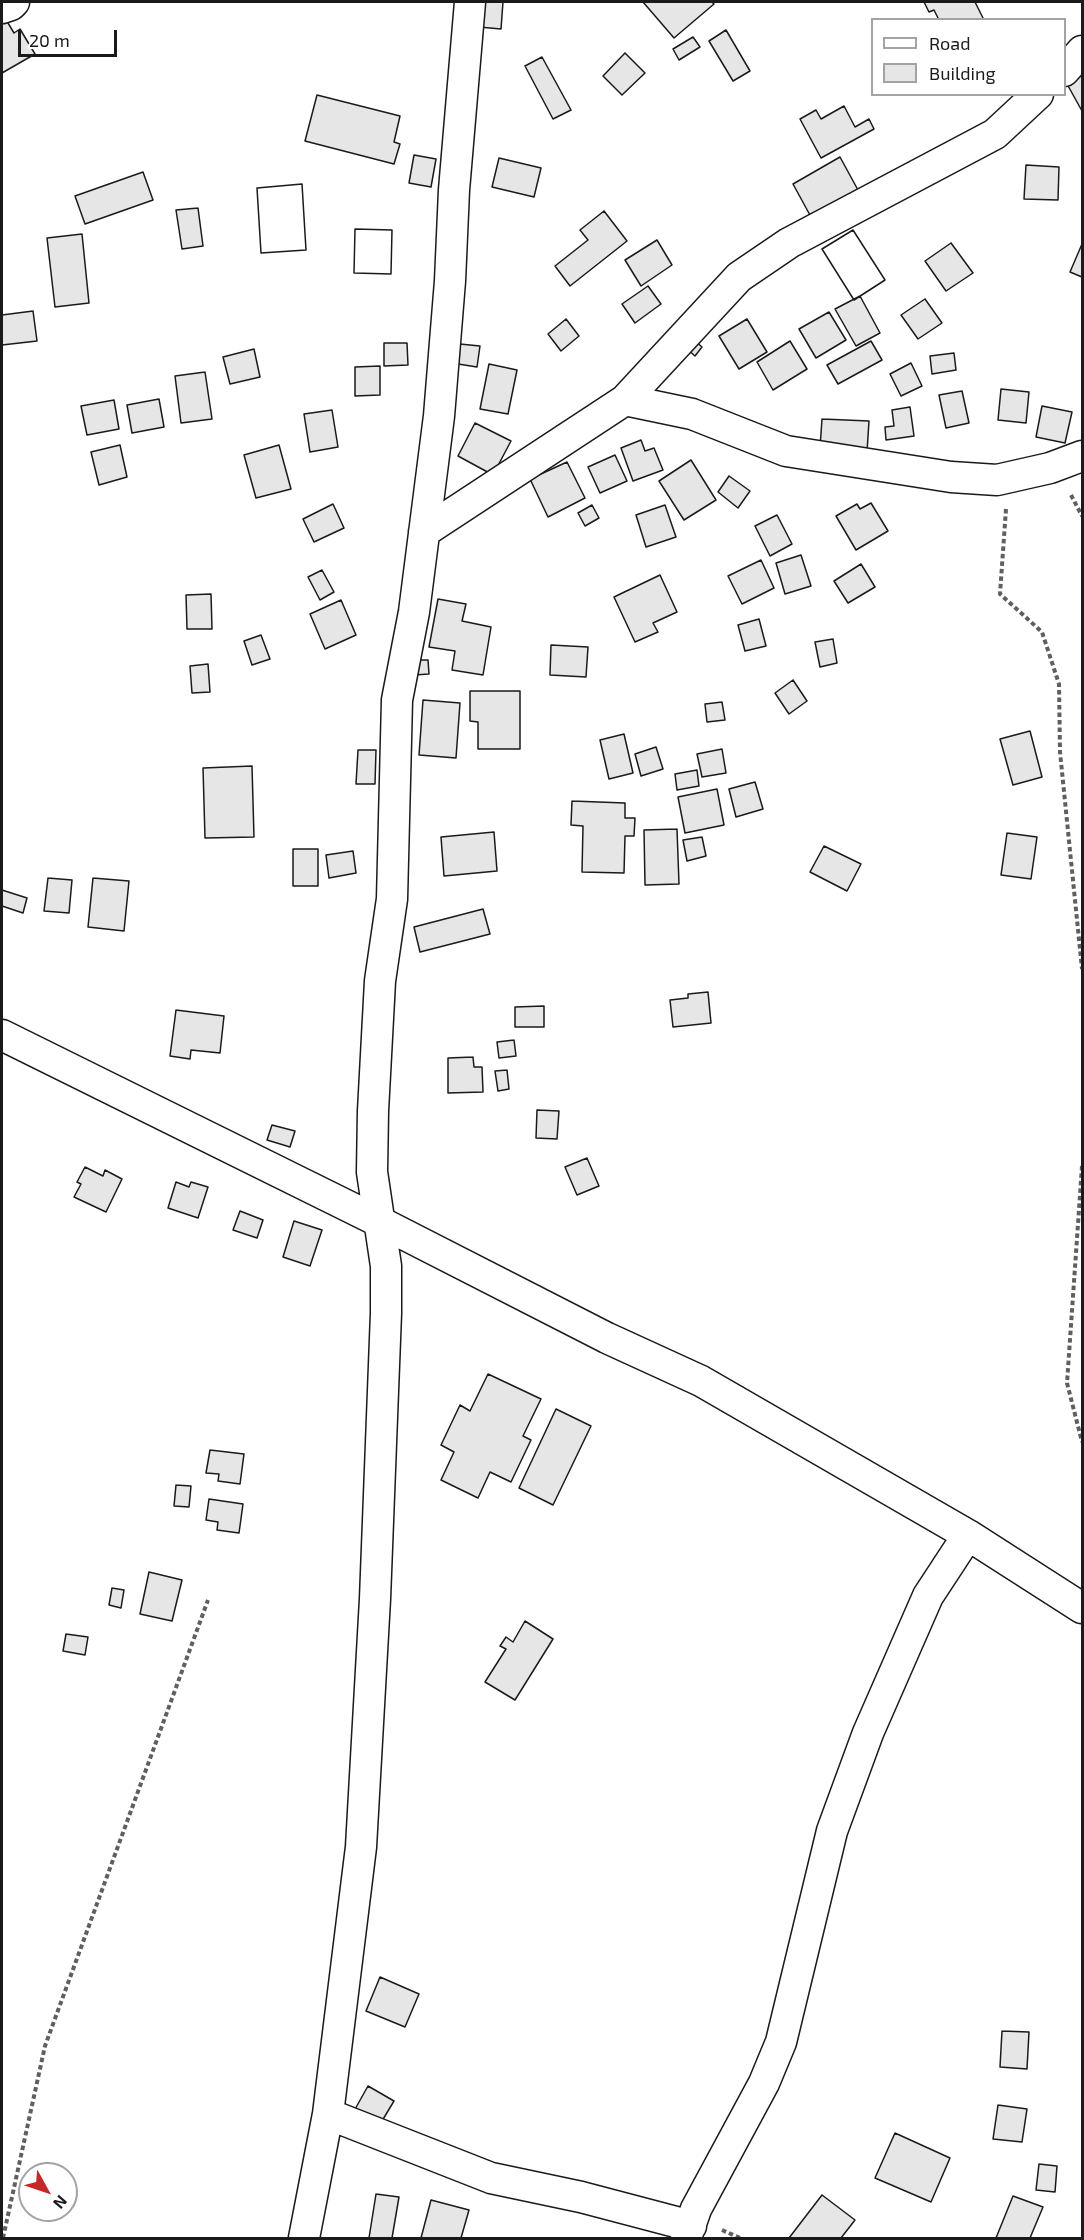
<!DOCTYPE html>
<html>
<head>
<meta charset="utf-8">
<style>
  body { margin:0 }
  #map { position:relative; width:1084px; height:2240px; overflow:hidden; background:#fff; font-family:"Exo 2",sans-serif }
  canvas { display:block }
  .frame { position:absolute; inset:0; border:3px solid #1a1a1a; pointer-events:none }
  .legend { position:absolute; left:871px; top:18px; width:195px; height:78px; box-sizing:border-box; background:#fff; border:2px solid #a3a3a3; margin:0; padding:8px 10px; list-style:none; font-size:18px; color:#1a1a1a }
  .legend li { display:flex; align-items:center; gap:12px; height:30px }
  .legend b { width:30px; border:2px solid #a3a3a3 }
  .north { position:absolute; left:18px; top:2162px; width:60px; height:60px; box-sizing:border-box; background:#fff; border:2px solid #a3a3a3; border-radius:50%; rotate:130deg; font-size:16px; font-weight:700; line-height:24px; text-align:center; color:#1a1a1a }
  .north::after { content:''; display:block; margin:auto; width:21px; height:27px; background:#c62828; clip-path:polygon(50% 0,100% 100%,50% 72%,0 100%) }
  .scale { position:absolute; left:18px; top:30px; width:99px; height:27px; box-sizing:border-box; border:3px solid #1a1a1a; border-top:0; padding-left:8px; font-size:18px; line-height:21px; white-space:nowrap; color:#1a1a1a; -webkit-text-stroke:4px #fff; paint-order:stroke }
</style>
</head>
<body>
<div id="map">
<canvas width="1084" height="2240"></canvas>
<div class="frame"></div>
<ul class="legend">
<li><b style="height:8px;background:#fff"></b>Road</li>
<li><b style="height:16px;background:#e6e6e6"></b>Building</li>
</ul>
<div class="north">N</div>
<div class="scale">20 m</div>
</div>
<script>
const context = document.querySelector('canvas').getContext('2d');
context.lineJoin = 'round';
function paint(path, color) { context.fillStyle = color; context.fill(path, 'evenodd'); }
const shape = rows => new Path2D(rows.map(r => 'M' + r).join(''));
function strokePath(path, color, width, dash) { context.strokeStyle = color; context.lineWidth = width; context.lineCap = dash ? 'butt' : 'round'; context.setLineDash(dash || []); context.stroke(path); }
const building = shape([
  [481,2,503,2,501,29,479,27,481,2],
  [643,2,712,2,714,4,674,38,643,2],
  [924,2,975,2,984,20,939,20,934,10,929,12,924,2],
  [5,18,14,33,20,29,35,54,2,73,2,20,5,18],
  [726,30,750,71,733,81,709,41,726,30],
  [693,37,700,47,679,60,673,49,693,37],
  [625,53,645,73,622,95,603,76,625,53],
  [542,57,571,110,553,119,525,66,542,57],
  [1082,75,1082,111,1067,84,1082,75],
  [317,95,400,116,394,142,400,144,394,164,305,141,317,95],
  [844,106,855,127,869,119,874,129,821,158,800,119,816,110,821,119,844,106],
  [414,155,436,159,431,187,409,183,414,155],
  [840,157,858,190,811,217,793,184,840,157],
  [499,158,541,168,534,197,492,187,499,158],
  [1026,165,1059,167,1058,200,1024,199,1026,165],
  [143,172,153,200,85,224,75,196,143,172],
  [302,184,306,250,261,253,257,188,302,184],
  [302,184,306,250,261,253,257,188,302,184],
  [198,208,203,246,182,249,176,210,198,208],
  [604,211,627,241,570,286,555,266,588,240,580,230,604,211],
  [355,229,392,230,391,274,354,273,355,229],
  [355,229,392,230,391,274,354,273,355,229],
  [853,230,885,280,854,300,822,249,853,230],
  [853,230,885,280,854,300,822,249,853,230],
  [82,234,89,303,55,307,47,238,82,234],
  [657,240,672,265,641,286,625,260,657,240],
  [951,243,973,273,946,291,925,261,951,243],
  [1082,244,1082,277,1070,272,1082,244],
  [648,286,661,304,635,323,622,304,648,286],
  [860,296,880,333,856,346,835,309,860,296],
  [925,299,942,323,918,339,901,315,925,299],
  [33,311,37,341,2,345,2,315,33,311],
  [829,312,846,340,816,358,799,329,829,312],
  [566,319,579,336,561,351,548,334,566,319],
  [747,319,767,352,739,369,719,336,747,319],
  [694,340,702,347,695,356,687,349,694,340],
  [790,341,807,369,773,390,757,362,790,341],
  [871,341,882,360,838,384,827,365,871,341],
  [384,343,407,343,408,365,384,366,384,343],
  [460,344,480,346,477,367,458,364,460,344],
  [254,349,260,377,230,384,223,357,254,349],
  [954,353,956,370,932,374,930,356,954,353],
  [911,363,922,386,901,396,890,374,911,363],
  [489,364,517,370,508,414,480,409,489,364],
  [380,366,380,395,355,396,355,367,380,366],
  [205,372,212,419,181,423,175,376,205,372],
  [1001,389,1029,392,1026,423,998,420,1001,389],
  [962,391,969,423,946,428,939,395,962,391],
  [159,399,164,427,132,433,127,405,159,399],
  [114,400,119,429,87,435,81,406,114,400],
  [1042,406,1072,412,1065,443,1036,437,1042,406],
  [910,407,914,436,886,440,885,427,894,426,892,410,910,407],
  [332,410,338,447,310,452,304,414,332,410],
  [822,419,869,421,867,452,820,448,822,419],
  [475,423,511,441,493,475,458,456,475,423],
  [641,440,645,451,654,448,663,470,633,481,621,448,641,440],
  [120,445,127,477,99,485,91,452,120,445],
  [279,445,291,489,256,498,244,455,279,445],
  [615,455,627,481,600,493,588,467,615,455],
  [691,460,716,500,684,520,659,481,691,460],
  [567,462,585,498,548,517,530,479,567,462],
  [729,476,750,491,738,508,718,492,729,476],
  [871,503,888,531,856,550,836,516,857,504,860,509,871,503],
  [333,504,344,528,314,542,303,519,333,504],
  [592,505,599,518,585,526,578,513,592,505],
  [665,505,676,537,646,547,636,515,665,505],
  [777,515,792,544,770,556,755,526,777,515],
  [801,555,811,586,785,594,776,563,801,555],
  [761,560,774,588,742,604,728,576,761,560],
  [861,564,875,587,848,603,834,581,861,564],
  [322,570,334,592,320,600,308,577,322,570],
  [660,575,677,612,653,623,658,632,635,642,614,597,660,575],
  [211,594,212,629,187,629,186,595,211,594],
  [438,599,466,604,462,621,491,627,483,675,452,670,455,651,429,647,438,599],
  [341,600,356,635,325,649,310,614,341,600],
  [759,619,766,646,745,651,738,625,759,619],
  [261,635,270,659,252,665,244,641,261,635],
  [833,639,837,663,820,667,815,642,833,639],
  [551,645,588,647,586,677,550,675,551,645],
  [413,660,428,660,429,674,414,675,413,660],
  [208,664,210,692,192,693,190,666,208,664],
  [793,680,807,701,789,714,775,693,793,680],
  [470,691,520,691,520,749,478,749,478,722,470,721,470,691],
  [423,700,460,703,456,758,419,755,423,700],
  [722,702,725,720,707,722,705,704,722,702],
  [1030,731,1042,777,1013,785,1000,739,1030,731],
  [624,734,633,773,609,779,600,740,624,734],
  [656,747,663,769,641,776,635,754,656,747],
  [722,749,726,773,702,777,697,754,722,749],
  [358,750,376,750,375,784,356,784,358,750],
  [252,766,254,837,205,838,203,768,252,766],
  [697,770,699,786,677,790,675,774,697,770],
  [755,782,763,809,736,817,729,789,755,782],
  [717,789,724,825,685,833,678,797,717,789],
  [572,801,625,803,625,818,635,818,634,836,625,836,624,873,582,872,583,826,571,825,572,801],
  [677,829,679,884,645,885,644,830,677,829],
  [494,832,497,871,444,876,441,837,494,832],
  [1007,833,1037,837,1031,879,1001,875,1007,833],
  [702,837,706,856,687,861,683,840,702,837],
  [824,846,861,864,847,891,810,872,824,846],
  [293,849,318,849,318,886,293,886,293,849],
  [353,851,356,873,329,878,326,855,353,851],
  [48,878,72,880,69,913,44,911,48,878],
  [93,878,129,881,124,931,88,927,93,878],
  [2,890,27,898,23,913,2,906,2,890],
  [483,909,490,934,420,952,414,927,483,909],
  [708,992,711,1023,673,1027,670,1000,688,998,688,994,708,992],
  [544,1006,544,1027,515,1027,515,1007,544,1006],
  [176,1010,224,1016,220,1053,191,1050,190,1059,170,1056,176,1010],
  [514,1040,516,1056,499,1058,497,1042,514,1040],
  [473,1057,474,1067,482,1067,483,1092,448,1093,448,1058,473,1057],
  [507,1070,509,1089,498,1091,495,1071,507,1070],
  [537,1110,559,1111,557,1139,536,1138,537,1110],
  [272,1125,295,1131,290,1147,267,1140,272,1125],
  [587,1158,599,1186,577,1195,565,1167,587,1158],
  [85,1167,103,1176,105,1170,122,1179,106,1212,74,1197,81,1184,77,1182,85,1167],
  [176,1182,189,1187,191,1182,208,1187,198,1218,168,1208,176,1182],
  [240,1211,263,1220,257,1238,233,1230,240,1211],
  [294,1221,322,1230,310,1266,283,1257,294,1221],
  [488,1374,541,1399,523,1436,531,1440,511,1482,490,1472,478,1498,441,1480,454,1452,441,1445,460,1405,470,1411,488,1374],
  [556,1409,591,1426,553,1505,519,1488,556,1409],
  [210,1450,244,1454,240,1484,218,1481,219,1474,206,1473,210,1450],
  [176,1485,191,1486,189,1507,174,1506,176,1485],
  [209,1499,243,1504,239,1533,217,1530,218,1522,206,1520,209,1499],
  [149,1572,182,1580,172,1621,140,1614,149,1572],
  [112,1588,124,1590,121,1608,109,1605,112,1588],
  [525,1621,553,1639,515,1700,485,1682,506,1649,500,1646,506,1637,513,1642,525,1621],
  [66,1634,88,1637,85,1655,63,1651,66,1634],
  [380,1977,419,1994,405,2027,366,2011,380,1977],
  [1002,2031,1029,2032,1027,2069,1000,2067,1002,2031],
  [368,2086,394,2101,379,2126,354,2111,368,2086],
  [998,2105,1027,2109,1022,2142,993,2139,998,2105],
  [895,2133,950,2158,931,2202,875,2178,895,2133],
  [1039,2164,1057,2166,1055,2192,1036,2190,1039,2164],
  [376,2194,399,2197,392,2238,369,2238,376,2194],
  [822,2195,855,2220,841,2238,789,2238,822,2195],
  [1013,2196,1043,2207,1030,2238,996,2238,1013,2196],
  [431,2200,469,2210,461,2238,421,2238,431,2200]
]);
paint(building, '#e6e6e6');
strokePath(building, '#1a1a1a', 1.5);
const street = shape([
  [2,8,11,5,14,2],
  [1064,71,1082,51],
  [625,400,692,414,786,451,951,477,997,480,1050,468,1082,456],
  [424,532,625,400,739,277,789,243,995,134,1038,94],
  [2,1035,380,1222,607,1338,701,1381,968,1535,1082,1608],
  [328,2114,491,2178,581,2197,691,2226],
  [304,2238,328,2114,361,1847,375,1599,386,1313,386,1266,372,1172,373,1111,380,981,392,899,397,700,414,612,439,416,450,281,454,190,470,2],
  [686,2238,696,2209,764,2083,781,2042,832,1831,868,1733,928,1596,968,1535]
]);
strokePath(street, '#1a1a1a', 33);
strokePath(shape([
  [1071,495,1082,516],
  [1006,509,1000,594,1042,632,1059,684,1060,752,1082,969],
  [1082,1166,1067,1383,1082,1442],
  [722,2230,740,2238],
  [3,2238,45,2046,208,1600]
]), '#5f5f5f', 4, [4.5, 3]);
strokePath(street, '#fff', 30);
</script>
</body>
</html>
